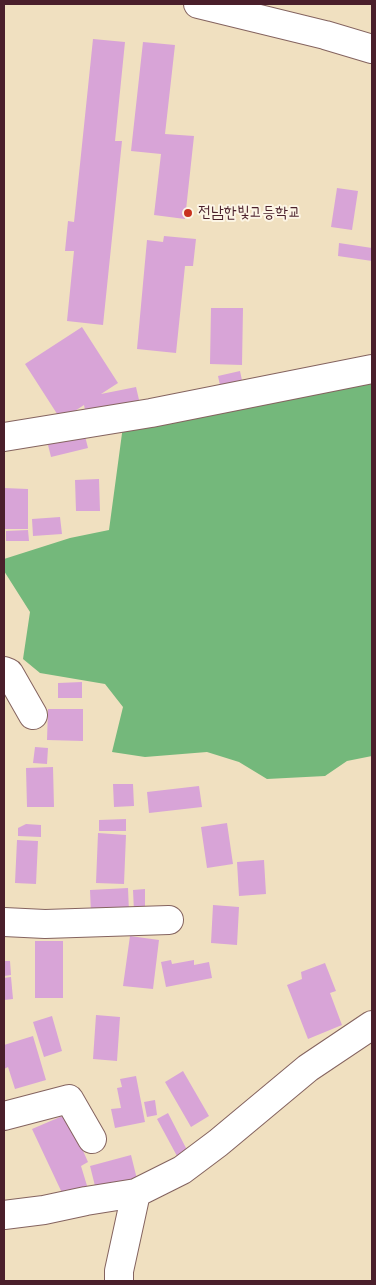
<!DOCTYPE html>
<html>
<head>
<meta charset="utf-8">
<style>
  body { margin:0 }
  #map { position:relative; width:376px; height:1285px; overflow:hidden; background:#f0e0c0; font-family:"Balsamiq Sans",sans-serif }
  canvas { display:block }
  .frame { position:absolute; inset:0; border:5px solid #4a1f2b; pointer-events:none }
</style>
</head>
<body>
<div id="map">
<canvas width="376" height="1285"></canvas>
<div class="frame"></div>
</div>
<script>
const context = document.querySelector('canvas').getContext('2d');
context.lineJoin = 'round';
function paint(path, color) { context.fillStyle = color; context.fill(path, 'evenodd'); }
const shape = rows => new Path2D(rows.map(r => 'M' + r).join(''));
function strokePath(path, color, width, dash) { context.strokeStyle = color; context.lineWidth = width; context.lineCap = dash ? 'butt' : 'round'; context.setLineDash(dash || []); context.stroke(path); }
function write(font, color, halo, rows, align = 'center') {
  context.font = font + ' "Balsamiq Sans","Poor Story",sans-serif'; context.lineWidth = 4; context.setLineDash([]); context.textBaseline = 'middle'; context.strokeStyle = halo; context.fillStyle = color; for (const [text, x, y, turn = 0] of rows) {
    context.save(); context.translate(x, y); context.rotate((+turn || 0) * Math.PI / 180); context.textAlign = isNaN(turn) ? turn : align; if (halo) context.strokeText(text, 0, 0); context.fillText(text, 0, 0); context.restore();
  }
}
paint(shape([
  [372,373,372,756,347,761,325,776,267,779,239,762,207,752,145,757,112,752,123,707,105,684,40,673,23,659,30,612,4,571,4,559,70,538,109,530,123,426]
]), '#74b87b');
paint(shape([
  [93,39,125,42,115,141,122,141,103,325,67,321,74,251,65,251,68,221,74,222],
  [143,42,175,45,165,134,194,136,185,219,154,215,161,154,131,151],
  [337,188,358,191,352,230,331,227],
  [164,236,196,239,193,266,185,266,176,353,137,349,147,240,163,242],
  [339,243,372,248,372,261,338,256],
  [211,308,243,308,242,365,210,364],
  [82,327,118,383,101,394,136,387,140,404,86,415,84,405,61,420,25,364],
  [240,371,243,385,221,390,218,376],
  [84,432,88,448,51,457,47,441],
  [99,479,100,511,76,511,75,480],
  [4,488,28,489,28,529,4,529],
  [60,517,62,534,33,536,32,519],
  [28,530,29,541,6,541,6,531],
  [82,682,82,698,58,698,58,683],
  [48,709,83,709,83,741,47,740],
  [35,747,48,748,47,764,33,763],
  [53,767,54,807,27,807,26,768],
  [113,784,133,784,134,806,114,807],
  [199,786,202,807,149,813,147,792],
  [126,819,126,831,99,831,99,820],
  [227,823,233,864,207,868,201,827],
  [26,824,41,825,41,837,18,836,18,828],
  [98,833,126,835,124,884,96,883],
  [17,840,38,841,36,884,15,883],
  [264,860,266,894,239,896,237,862],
  [128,888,129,912,91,914,90,890],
  [145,889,145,912,134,912,133,890],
  [213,905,239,907,237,945,211,943],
  [130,936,159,940,153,989,123,986],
  [35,941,63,941,63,998,35,998],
  [171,960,172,964,194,960,194,965,209,962,212,978,166,987,161,962],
  [4,961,10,961,11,975,4,976],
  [325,963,336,991,330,993,342,1025,308,1039,287,985,302,979,301,972],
  [11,977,13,999,4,1000,4,978],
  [96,1015,120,1017,117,1061,93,1059],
  [52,1016,62,1051,44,1057,33,1022],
  [33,1036,46,1080,15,1089,8,1067,4,1069,4,1045],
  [183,1071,209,1116,191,1127,165,1082],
  [136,1076,145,1122,115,1128,111,1109,121,1108,117,1088,122,1087,120,1079],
  [155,1100,157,1115,147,1117,144,1102],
  [168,1113,187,1150,177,1156,157,1119],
  [67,1114,88,1162,81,1166,88,1189,63,1195,32,1129],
  [131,1155,137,1179,96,1190,90,1166]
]), '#d8a4d7');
const minor = shape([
  [198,4,325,35,372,49],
  [4,437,151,413,372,369],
  [4,671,9,673,33,715],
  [4,922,45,924,169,920],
  [4,1116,69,1099,92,1139],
  [4,1215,44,1210,86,1201,136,1193],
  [119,1281,119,1271,136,1193,182,1170,218,1143,308,1068,372,1025]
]);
strokePath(minor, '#84635f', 30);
strokePath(minor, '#fff', 28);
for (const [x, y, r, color] of [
  [188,213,5,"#c8321e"]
]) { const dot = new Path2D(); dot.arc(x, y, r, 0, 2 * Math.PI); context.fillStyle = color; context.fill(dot); strokePath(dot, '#fcf5e5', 2); }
write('16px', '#4a1f2b', '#fcf5e5', [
  ["전남한빛고등학교",198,213]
], 'left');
</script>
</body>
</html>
